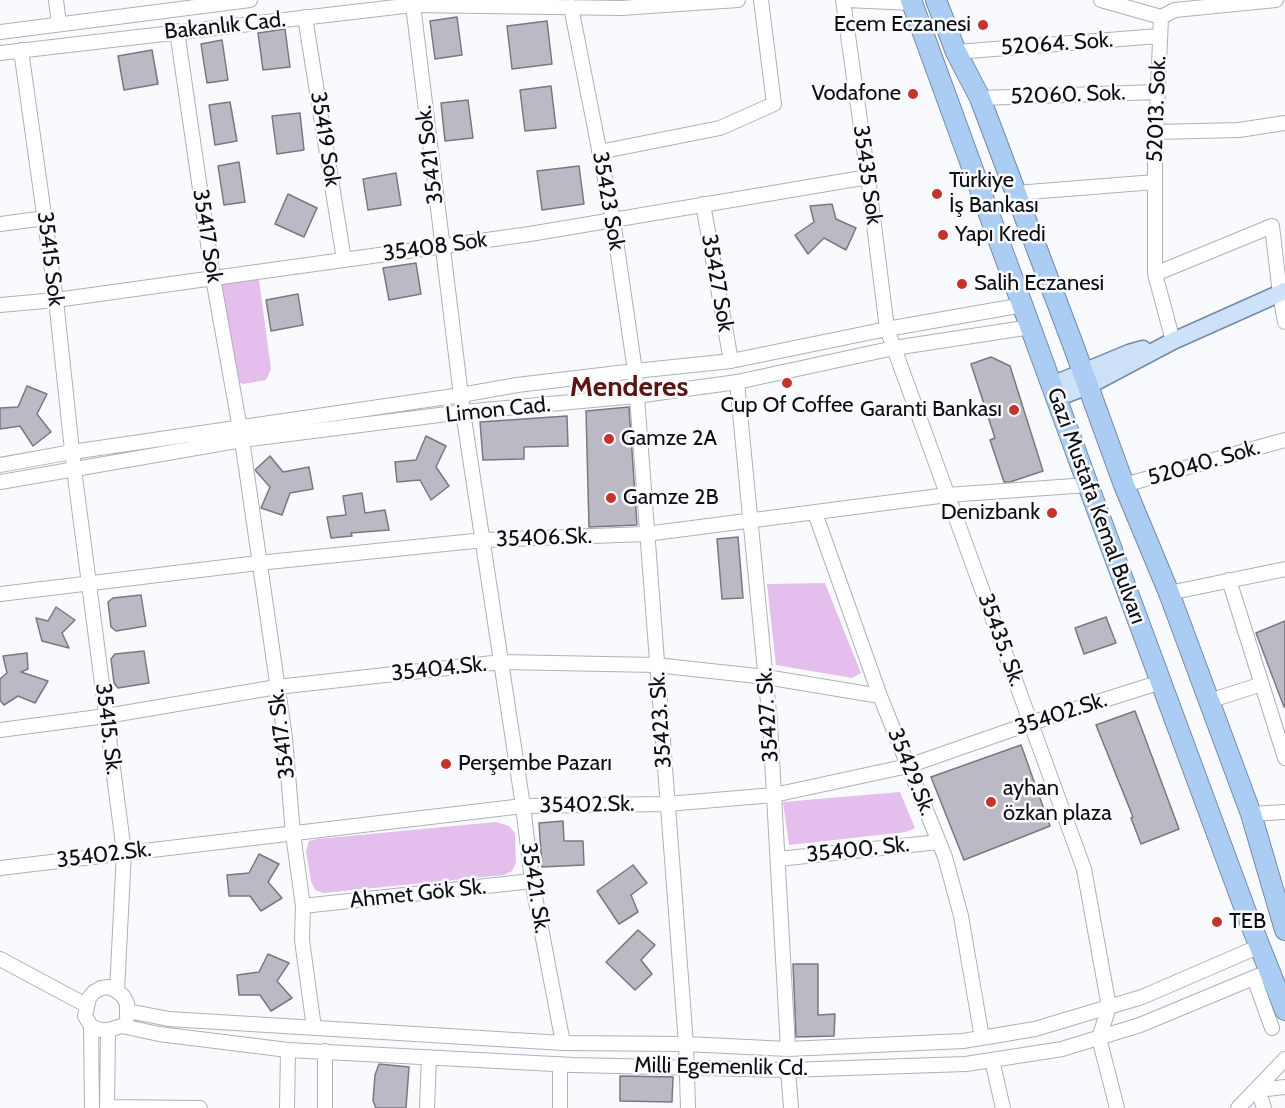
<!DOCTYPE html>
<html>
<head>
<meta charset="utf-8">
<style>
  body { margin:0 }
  canvas { display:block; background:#f9fafe }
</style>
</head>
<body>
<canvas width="1285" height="1108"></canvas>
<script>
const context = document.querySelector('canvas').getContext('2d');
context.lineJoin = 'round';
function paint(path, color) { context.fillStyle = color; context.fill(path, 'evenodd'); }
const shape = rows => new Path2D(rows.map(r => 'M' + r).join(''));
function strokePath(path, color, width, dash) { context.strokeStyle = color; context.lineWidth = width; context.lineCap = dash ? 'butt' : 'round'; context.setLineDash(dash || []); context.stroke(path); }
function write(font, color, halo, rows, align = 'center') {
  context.font = font + ' Cabin,sans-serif'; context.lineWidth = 5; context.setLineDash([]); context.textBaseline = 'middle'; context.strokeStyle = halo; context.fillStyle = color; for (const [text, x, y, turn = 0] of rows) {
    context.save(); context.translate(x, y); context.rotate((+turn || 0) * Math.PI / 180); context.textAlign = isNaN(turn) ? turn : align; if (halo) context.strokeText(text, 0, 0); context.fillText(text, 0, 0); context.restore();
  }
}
paint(shape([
  [255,275,259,280,271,369,266,380,243,384,237,381,233,370,222,284,226,279],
  [825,583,861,673,852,678,776,665,767,584],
  [900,792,915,828,906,832,789,845,783,802],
  [496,822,509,826,515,833,516,863,512,871,504,875,323,893,315,890,311,881,306,851,309,841,317,839]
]), '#e4beed');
const building = shape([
  [457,17,462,55,435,59,430,21,457,17],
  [547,21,552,64,512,69,507,26,547,21],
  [285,29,290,67,263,70,258,33,285,29],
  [222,40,228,80,207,83,201,44,222,40],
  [152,50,158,84,124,90,118,56,152,50],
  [551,86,556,128,525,131,520,90,551,86],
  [468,100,473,138,445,141,441,103,468,100],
  [230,102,237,141,215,145,209,105,230,102],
  [300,113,304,150,277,154,272,116,300,113],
  [239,162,245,202,224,205,218,166,239,162],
  [579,166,584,204,542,210,537,171,579,166],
  [396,173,401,205,368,210,363,179,396,173],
  [288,194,317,208,304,237,275,224,288,194],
  [832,204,836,219,856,228,846,250,824,238,808,254,795,235,814,222,810,206,832,204],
  [416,263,421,294,389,300,383,268,416,263],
  [298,294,303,325,271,331,266,300,298,294],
  [991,357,1010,366,1043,471,1010,482,1004,482,990,440,995,438,971,364,991,357],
  [27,386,47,394,37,414,51,432,33,446,20,426,0,429,0,408,18,407,27,386],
  [629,407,637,525,589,527,586,411,629,407],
  [567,416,568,446,524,447,524,459,483,460,480,422,567,416],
  [426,436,446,446,436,467,449,486,431,500,420,480,397,482,395,462,416,460,426,436],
  [270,456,283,472,309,467,313,489,290,493,282,515,261,508,270,487,255,470,270,456],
  [362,493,365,513,385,510,389,530,351,533,352,536,331,538,327,517,346,515,343,496,362,493],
  [738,537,743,598,722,599,717,539,738,537],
  [141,595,146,626,116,631,111,627,108,602,113,598,141,595],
  [56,607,75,620,62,633,69,648,42,641,36,618,48,621,56,607],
  [1106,617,1116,643,1084,654,1075,628,1106,617],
  [1285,621,1285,707,1284,707,1256,633,1285,621],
  [144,651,149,683,118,688,114,683,111,659,115,654,144,651],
  [27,653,28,669,21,672,48,681,35,703,18,696,4,705,0,700,0,679,7,673,3,656,27,653],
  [1135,711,1179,829,1141,844,1131,818,1133,817,1096,725,1135,711],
  [1021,745,1050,826,964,860,931,777,1021,745],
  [563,821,564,841,583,841,584,865,542,867,539,823,563,821],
  [259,854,279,864,268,882,282,898,261,911,250,896,229,896,227,875,249,873,259,854],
  [633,865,647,883,631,895,638,912,619,924,597,891,633,865],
  [638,930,655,945,641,960,652,974,635,990,606,962,638,930],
  [268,954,289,963,277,981,292,998,271,1011,260,995,239,995,237,975,259,972,268,954],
  [793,964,818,964,818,1015,835,1014,834,1036,796,1037,793,964],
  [379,1064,409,1067,406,1108,376,1108,373,1101,375,1075,379,1064],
  [620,1076,673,1077,672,1102,620,1101,620,1076]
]);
paint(building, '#bcb9c4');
strokePath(building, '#7a7781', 1.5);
const minor = shape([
  [56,0,59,24],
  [843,0,868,177,887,329,1084,869,1109,1007,1099,1038,1117,1108],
  [847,0,912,3],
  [1101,0,1161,17,1155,160,1155,274,1173,341],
  [413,5,463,412,523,806,532,881,563,1043],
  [571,7,613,220,635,371,686,1044,688,1108],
  [305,17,344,260],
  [1161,17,1175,10,1276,0],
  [177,31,213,278,242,440,285,738,293,834,303,906,302,940,314,1028],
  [0,32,250,0],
  [21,50,56,300,74,469,124,852,117,991],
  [956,52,1159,36],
  [0,53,413,5,621,8,738,0],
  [980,98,1157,92],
  [1156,132,1239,130,1285,123],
  [599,152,720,128,774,104,761,0],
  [1016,193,1155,182],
  [703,204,731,361],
  [0,224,45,218],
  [1155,274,1272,226,1280,294,1285,322],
  [0,305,56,300,530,234,868,177],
  [737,382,770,723,788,1049],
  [0,465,72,452,461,395,517,385,635,371,731,361,887,329,1023,305],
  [0,482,242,440,463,412,636,396,737,382,894,348,1031,327],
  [1124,485,1285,440],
  [815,513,880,696,945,857,961,916,982,1038],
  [1229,580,1285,758],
  [1169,593,1285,569],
  [0,594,258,563,484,540,646,534,947,495,1088,485],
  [1209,701,1262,684],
  [0,730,106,716,277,687,502,662,656,665,766,677,880,696],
  [1251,814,1285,812],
  [778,859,939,842],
  [0,868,523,806,667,804,774,795,908,766,1031,723,1161,682],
  [303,906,532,881],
  [0,959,86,1005],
  [1254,978,1272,1028],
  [128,1011,169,1019,563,1043,686,1044,788,1049,963,1041,1035,1029,1142,997,1260,946],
  [91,1026,100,1030,108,1030,122,1026,159,1034,288,1050,573,1065,788,1070,966,1064,1062,1049,1140,1025,1270,971],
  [992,1060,1003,1108],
  [560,1064,560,1108],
  [788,1070,791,1108],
  [1258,1090,1285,1087],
  [1258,1090,1264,1108],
  [107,1107,200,1108],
  [92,1108,91,1026,85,1016,89,998,94,992,101,988,109,987,117,991,123,996,127,1003,127,1017],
  [107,1108,108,1030],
  [287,1108,288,1050],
  [325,1108,325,1051],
  [427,1108,429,1057],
  [1238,1108,1285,1059]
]);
const major = shape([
  [1052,385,1129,353,1143,349],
  [1056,398,1088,386,1173,341,1285,291]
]);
const highway = shape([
  [911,0,1088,485,1246,912,1285,1010],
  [936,0,956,52,980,98,1072,342,1124,485,1169,593,1251,814,1285,930]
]);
strokePath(minor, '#aeb1bb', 16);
strokePath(major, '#748aa4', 19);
strokePath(highway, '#748aa4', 22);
strokePath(minor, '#fff', 14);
strokePath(major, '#cde1f8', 16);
strokePath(highway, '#abcdf3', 20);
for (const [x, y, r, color] of [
  [983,25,6,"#c3352b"],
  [913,94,6,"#c3352b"],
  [937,194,6,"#c3352b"],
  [943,235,6,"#c3352b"],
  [962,284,6,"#c3352b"],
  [787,383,6,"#c3352b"],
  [1014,410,6,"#c3352b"],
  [609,439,6,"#c3352b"],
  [611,498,6,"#c3352b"],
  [1052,513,6,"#c3352b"],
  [446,764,6,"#c3352b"],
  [991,802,6,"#c3352b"],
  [1217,922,6,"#c3352b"]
]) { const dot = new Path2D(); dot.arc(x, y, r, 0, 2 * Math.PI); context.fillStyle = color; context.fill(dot); strokePath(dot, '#f9fafe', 2); }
write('22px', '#0d0e11', '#f9fafe', [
  ["Ecem Eczanesi",971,25,"right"],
  ["Vodafone",901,94,"right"],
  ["Türkiye",949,181],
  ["İş Bankası",949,206],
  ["Yapı Kredi",955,235],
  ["Salih Eczanesi",974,284],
  ["Cup Of Coffee",787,406,"center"],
  ["Garanti Bankası",1002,410,"right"],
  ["Gamze 2A",621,439],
  ["Gamze 2B",623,498],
  ["Denizbank",1040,513,"right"],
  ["Perşembe Pazarı",458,764],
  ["ayhan",1003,789],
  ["özkan plaza",1003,814],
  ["TEB",1229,922]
], 'left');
write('22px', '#0d0e11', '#f9fafe', [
  ["Bakanlık Cad.",225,26,-6],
  ["52064. Sok.",1057,44,-4],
  ["52060. Sok.",1068,95,-2],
  ["52013. Sok.",1157,109,-88],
  ["35419 Sok",325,139,81],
  ["35421 Sok.",430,155,-97],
  ["35435 Sok",867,175,82],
  ["35423 Sok",608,201,80],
  ["35417 Sok",207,236,81],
  ["35408 Sok",435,247,-8],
  ["35415 Sok",50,259,83],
  ["35427 Sok",717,283,80],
  ["Limon Cad.",498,410,-6],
  ["52040. Sok.",1204,463,-16],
  ["Gazi Mustafa Kemal Bulvarı",1096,506,70],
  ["35406.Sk.",544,538,-2],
  ["35435. Sk.",1001,640,70],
  ["35404.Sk.",439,669,-6],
  ["35402.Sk.",1061,714,-18],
  ["35427. Sk.",768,715,-94],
  ["35423. Sk.",661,720,-94],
  ["35415. Sk.",108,729,83],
  ["35417. Sk.",282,734,-97],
  ["35429.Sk.",911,772,68],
  ["35402.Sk.",587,805,-1],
  ["35400. Sk.",858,850,-6],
  ["35402.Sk.",104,855,-7],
  ["35421. Sk.",535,888,81],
  ["Ahmet Gök Sk.",418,894,-6],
  ["Milli Egemenlik Cd.",721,1067,1]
]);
write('bold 28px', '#5a1610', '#f9fafe', [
  ["Menderes",629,388]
]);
</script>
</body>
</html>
